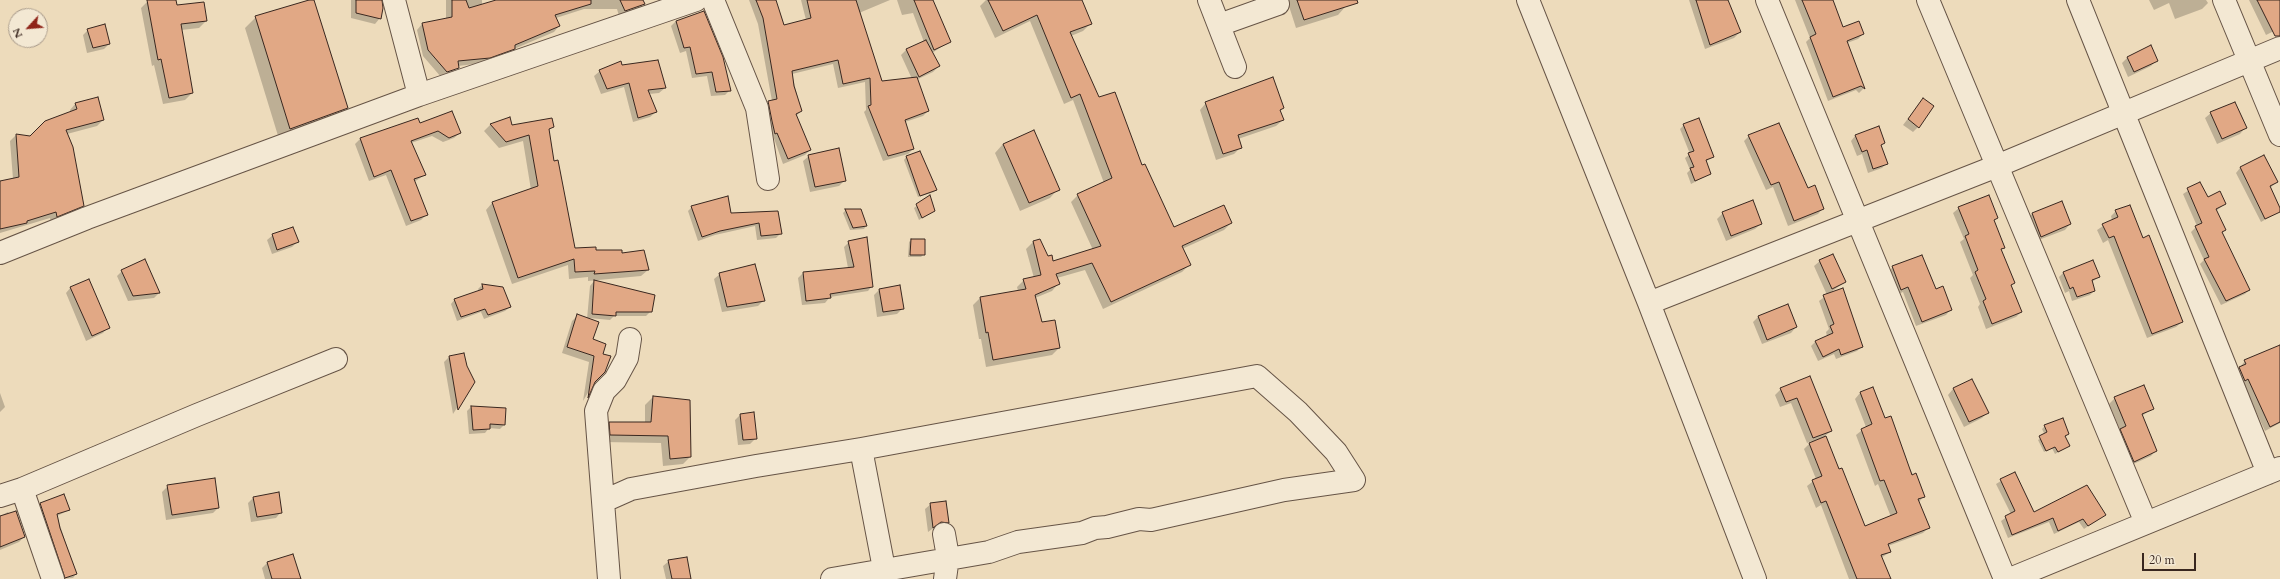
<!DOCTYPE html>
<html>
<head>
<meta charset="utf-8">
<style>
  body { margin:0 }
  #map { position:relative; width:2280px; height:579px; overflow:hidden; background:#eddbbb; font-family:Cardo,serif }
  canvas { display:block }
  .north { position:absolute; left:8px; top:8px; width:40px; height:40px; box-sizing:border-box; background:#f3e8d3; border:1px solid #a99b8b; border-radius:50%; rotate:244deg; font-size:11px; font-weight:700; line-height:16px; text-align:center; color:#39271f }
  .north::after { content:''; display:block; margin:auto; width:14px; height:18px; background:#8f2418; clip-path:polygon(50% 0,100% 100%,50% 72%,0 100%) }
  .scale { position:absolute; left:2142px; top:553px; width:54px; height:18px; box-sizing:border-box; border:2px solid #39271f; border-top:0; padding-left:5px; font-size:12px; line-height:14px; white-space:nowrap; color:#39271f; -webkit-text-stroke:3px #f3e8d3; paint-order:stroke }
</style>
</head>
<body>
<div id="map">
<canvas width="2280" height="579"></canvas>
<div class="north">N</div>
<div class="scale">20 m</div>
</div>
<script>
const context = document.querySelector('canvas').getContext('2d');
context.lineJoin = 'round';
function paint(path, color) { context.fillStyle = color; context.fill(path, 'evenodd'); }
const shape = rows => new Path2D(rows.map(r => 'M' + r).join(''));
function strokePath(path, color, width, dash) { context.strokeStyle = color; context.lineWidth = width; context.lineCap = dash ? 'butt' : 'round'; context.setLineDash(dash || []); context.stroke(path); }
paint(shape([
  [175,0,176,6,206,21,199,28,181,30,192,93,185,100,163,104,154,65,152,66,141,8,148,1],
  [313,0,347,108,336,118,279,139,245,28,256,17],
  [351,0,381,0,380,18,375,24,351,18],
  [446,0,482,0,482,5,499,0,641,0,643,4,638,10,619,16,617,9,584,9,556,18,559,26,554,32,514,49,508,54,483,63,458,66,452,73,441,77,423,56,417,30,422,24,446,19],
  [749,0,775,0,783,27,806,20,801,0,890,0,859,13,882,82,912,79,901,55,906,50,924,42,913,13,902,15,897,0,932,0,949,42,932,53,939,66,933,72,916,80,928,111,923,116,905,122,913,149,908,154,883,161,864,112,866,110,865,82,838,88,833,64,792,74,801,111,796,116,810,150,805,155,783,164,763,107,772,101,758,24],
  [986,0,1081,0,1090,24,1083,31,1071,36,1098,99,1142,167,1173,229,1231,223,1224,230,1182,249,1189,265,1182,272,1103,309,1085,270,1057,278,1059,283,1052,291,1035,298,1041,323,1059,348,1052,355,986,367,981,339,979,339,973,305,980,298,1018,291,1017,287,1024,280,1034,278,1026,249,1033,242,1053,262,1093,250,1071,202,1078,195,1104,183,1073,100,1064,104,1030,21,995,38,980,6],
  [1287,0,1344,0,1346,6,1338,15,1296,28],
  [1689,0,1727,0,1740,32,1734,38,1705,49],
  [1795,0,1832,0,1842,28,1863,34,1858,39,1847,43,1864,88,1859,93,1856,90,1828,101,1806,42,1810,38],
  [2149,0,2206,0,2208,3,2202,9,2175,19,2169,3,2154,10],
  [2249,0,2280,0,2280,28,2266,35],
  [676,21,730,90,725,95,711,96,707,76,692,78,686,51,680,53,671,26],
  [88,30,109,44,104,49,87,53,83,35],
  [2127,58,2157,60,2151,66,2128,77,2122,63],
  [621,66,665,88,659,93,649,94,656,112,650,117,633,122,624,87,601,94,594,76,600,71],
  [1923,99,1918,127,1913,132,1903,125],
  [76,103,103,120,97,126,67,134,83,205,77,212,51,222,50,218,0,233,0,182,13,179,10,141,16,135,30,137,70,112,70,110],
  [1206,103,1283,108,1280,111,1283,120,1276,126,1238,139,1241,147,1234,154,1216,160,1200,110],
  [2211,113,2245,128,2240,134,2217,144,2205,118],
  [417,120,419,125,460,133,454,138,443,142,432,136,411,143,425,175,414,182,427,214,421,220,406,226,386,175,369,181,355,144,360,139],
  [491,124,552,127,548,131,553,162,574,249,621,254,648,270,641,276,588,281,588,277,569,279,568,265,512,284,486,210,492,203,531,190,523,141,499,148,484,131],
  [1684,125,1713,157,1705,162,1710,174,1691,184,1687,173,1690,170,1685,158,1690,154,1680,129],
  [1878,127,1884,142,1881,146,1887,163,1882,168,1868,173,1862,154,1857,156,1851,141,1855,136],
  [1749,136,1789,152,1792,151,1807,189,1823,208,1818,214,1788,226,1773,187,1766,190,1744,141],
  [1003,144,1058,189,1050,198,1020,211,995,153],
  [809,156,845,180,839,186,810,192,803,161],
  [2264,156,2277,182,2270,188,2280,211,2261,222,2236,173,2240,168],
  [906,157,936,190,934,192,918,197,904,160],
  [2200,183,2207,198,2225,204,2216,211,2225,230,2221,234,2249,290,2245,294,2221,305,2200,264,2204,260,2191,232,2197,226,2183,194],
  [929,197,934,211,919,220,914,208],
  [2061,202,2070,224,2065,230,2036,241,2027,219,2032,214],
  [692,207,730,214,777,212,780,234,776,238,757,240,755,226,715,235,698,241,688,211],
  [1959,208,1997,218,1993,221,2003,247,2000,250,2013,283,2011,286,2021,312,2016,317,1986,329,1978,307,1980,304,1970,278,1973,275,1960,242,1964,239,1953,213],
  [846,210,861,210,866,226,864,229,850,230,843,213],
  [2116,211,2143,239,2182,322,2176,327,2147,338,2108,240,2103,243,2097,230,2112,220,2111,216],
  [1723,213,1761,224,1755,229,1726,241,1717,219],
  [273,235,297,242,292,247,272,254,267,240],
  [911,240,924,254,921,257,908,257,909,242],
  [849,242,872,286,868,291,830,297,825,303,802,305,798,278,803,273,848,268,844,247],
  [1820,261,1845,282,1831,292,1862,346,1857,351,1836,359,1834,354,1818,361,1811,346,1816,341,1827,336,1826,332,1829,329,1819,301,1827,295,1814,266],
  [1893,267,1936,290,1951,309,1946,315,1916,326,1903,292,1896,295,1887,273],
  [122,271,159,293,154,298,128,301,117,276],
  [2064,272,2099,277,2092,282,2094,291,2090,295,2072,301,2069,291,2065,293,2059,277],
  [720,274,764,300,758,306,722,312,714,279],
  [594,281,651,311,646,316,614,316,610,320,589,318,592,340,602,355,609,357,608,365,592,386,583,401,589,362,562,353,572,321,577,316,587,319,590,286],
  [482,285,503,288,510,307,505,311,484,319,481,312,457,321,451,304,455,299,479,291,478,289],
  [899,286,903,308,897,314,877,317,874,295,879,290],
  [71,287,108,327,103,333,86,341,66,293],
  [1788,306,1796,327,1791,333,1762,344,1753,322,1758,317],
  [2280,350,2280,423,2265,431,2243,383,2235,373,2245,361],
  [464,354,466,367,474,382,453,414,444,362,449,357],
  [1810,377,1831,431,1825,436,1864,527,1891,517,1878,484,1875,486,1856,435,1866,427,1855,399,1860,393,1873,388,1885,420,1924,496,1919,502,1928,528,1923,533,1888,546,1890,552,1881,558,1890,579,1849,579,1821,505,1816,508,1807,486,1816,479,1804,449,1812,441,1807,443,1791,403,1780,407,1775,395,1781,389],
  [1972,381,1987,413,1982,418,1964,427,1948,395,1953,389],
  [0,393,5,407,0,412],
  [653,397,690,457,683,464,663,466,661,443,603,442,602,430,610,423,645,423,645,405],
  [2115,398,2153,408,2142,416,2156,450,2151,456,2129,466,2115,435,2120,430,2109,404],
  [471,407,505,409,504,425,500,429,489,428,485,433,469,434,467,411],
  [753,413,756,438,750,444,738,445,735,420,740,415],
  [2045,426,2068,434,2065,437,2069,446,2055,454,2052,448,2044,452,2038,440,2045,435,2042,429],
  [2014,473,2034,513,2104,515,2084,529,2079,522,2054,534,2049,522,2008,538,2001,521,2011,514,1996,484],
  [168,486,218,508,213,513,166,520,162,492],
  [253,498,281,512,276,518,251,522,248,503],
  [40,504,69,510,57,516,76,574,73,578,61,579,37,507],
  [931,504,948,522,943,528,935,527,928,532,925,509],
  [8,512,24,537,19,542,0,550,0,516],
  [669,561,690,579,666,579,663,566],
  [267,563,300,579,265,579,262,568]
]), '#0003');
const building = shape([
  [147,0,176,0,177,5,204,2,207,21,181,24,193,93,169,98,161,59,158,60,147,0],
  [309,0,314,0,348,108,290,129,255,16,309,0],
  [356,0,382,0,383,8,381,19,356,13,356,0],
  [452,0,466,0,469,8,496,0,591,0,591,4,555,15,560,26,515,45,515,49,490,58,458,61,459,68,447,72,428,50,422,23,452,17,452,0],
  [620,0,643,0,645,4,625,11,620,0],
  [756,0,776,0,784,25,811,18,807,0,856,0,882,81,917,77,929,111,905,120,914,149,888,156,868,106,871,105,870,78,843,84,838,60,792,71,794,86,802,111,796,114,811,150,788,159,777,133,775,134,772,121,768,101,777,99,763,18,756,0],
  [914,0,933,0,951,42,934,50,914,0],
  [988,0,1082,0,1092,24,1070,32,1099,97,1115,92,1142,165,1145,164,1174,227,1224,205,1232,223,1182,246,1191,265,1111,302,1092,263,1056,274,1060,284,1035,295,1042,322,1055,320,1060,348,993,360,988,332,986,333,980,297,1026,289,1023,279,1041,275,1033,241,1040,239,1048,256,1052,255,1053,261,1101,246,1077,194,1112,178,1080,94,1071,98,1037,15,1003,31,988,0],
  [1297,0,1357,0,1358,3,1304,20,1297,0],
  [1696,0,1728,0,1741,32,1710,45,1696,0],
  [1802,0,1833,0,1843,27,1859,21,1864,34,1847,41,1865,89,1861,86,1833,97,1810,37,1816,34,1802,0],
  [2257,0,2280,0,2280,36,2275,36,2257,0],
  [704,11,723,57,731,91,716,92,712,72,696,74,690,47,684,48,676,21,704,11],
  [105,24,110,44,93,48,87,29,105,24],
  [926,40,940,66,919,77,906,49,926,40],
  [2151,45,2158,61,2134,72,2127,57,2151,45],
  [658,60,666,88,648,90,657,112,638,118,629,83,607,89,599,70,621,61,622,65,658,60],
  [1273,77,1284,108,1280,110,1284,120,1238,135,1242,148,1223,154,1205,102,1273,77],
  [98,97,104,120,66,130,73,147,84,206,57,217,56,212,27,221,27,223,0,229,0,181,19,177,16,134,30,136,45,121,77,109,75,103,98,97],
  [1923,98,1934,106,1919,128,1908,119,1923,98],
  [2235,102,2247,128,2222,139,2210,112,2235,102],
  [452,111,461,133,449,138,438,131,411,141,426,175,414,179,428,215,411,221,391,170,374,177,360,138,418,118,420,123,452,111],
  [510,117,512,125,552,118,554,127,549,129,554,161,558,160,575,248,596,247,596,250,622,250,622,253,644,250,649,270,594,274,595,271,575,272,574,259,518,278,492,202,538,186,529,135,506,142,490,124,510,117],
  [1699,118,1714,157,1706,160,1711,174,1695,181,1690,168,1694,167,1688,153,1694,151,1683,124,1699,118],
  [1779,123,1808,188,1815,185,1824,209,1794,221,1779,182,1771,185,1748,135,1779,123],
  [1879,126,1885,143,1881,145,1888,164,1873,169,1867,150,1862,152,1855,135,1879,126],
  [1034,130,1060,190,1029,203,1003,144,1034,130],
  [839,148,846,181,815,187,808,155,839,148],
  [920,151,937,190,920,196,906,156,920,151],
  [2264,155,2278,182,2270,186,2280,208,2280,212,2265,219,2240,167,2264,155],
  [2200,182,2208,197,2220,191,2226,204,2216,209,2226,230,2222,232,2250,290,2226,301,2204,259,2209,257,2195,226,2202,223,2187,188,2200,182],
  [930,195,935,211,922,218,916,204,930,195],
  [1989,195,1998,218,1994,220,2005,248,2001,249,2015,283,2011,285,2022,312,1992,324,1983,301,1986,299,1975,272,1978,270,1965,236,1969,234,1958,207,1989,195],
  [728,196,731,213,778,211,782,234,761,236,759,223,720,231,702,237,691,206,728,196],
  [1753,200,1762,224,1731,236,1722,212,1753,200],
  [2062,201,2071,224,2041,237,2032,213,2062,201],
  [2130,205,2143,238,2149,235,2183,322,2152,334,2114,236,2109,238,2102,224,2118,217,2115,210,2130,205],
  [845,209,861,209,867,226,853,228,845,209],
  [293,227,299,242,277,250,272,234,293,227],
  [867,237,873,287,830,294,831,298,806,301,803,272,854,267,848,241,867,237],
  [911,239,925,239,925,255,910,255,911,239],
  [1833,254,1846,282,1832,289,1819,260,1833,254],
  [1922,255,1936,289,1943,286,1952,310,1922,322,1908,287,1901,290,1892,266,1922,255],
  [145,259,160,293,133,296,121,270,145,259],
  [2093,260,2100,277,2092,280,2095,291,2077,297,2073,287,2070,289,2063,272,2093,260],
  [755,264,765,301,727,307,719,273,755,264],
  [89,279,110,328,92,336,70,287,89,279],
  [594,280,655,295,652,312,616,312,616,316,592,314,594,280],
  [482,284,503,287,511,307,488,315,485,309,461,317,454,299,483,289,482,284],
  [900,285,904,309,883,312,879,289,900,285],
  [1843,288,1863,347,1841,355,1839,349,1823,357,1815,341,1833,333,1830,326,1834,324,1823,295,1843,288],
  [1788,304,1797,327,1767,340,1758,316,1788,304],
  [577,314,599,322,593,339,606,344,603,354,611,356,605,372,595,382,588,398,594,356,567,347,577,314],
  [2280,345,2280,422,2270,427,2248,379,2245,381,2239,367,2246,364,2244,360,2280,345],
  [464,353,467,366,475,382,458,410,449,356,464,353],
  [1810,376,1832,431,1813,438,1797,398,1786,402,1780,388,1810,376],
  [1972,379,1989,413,1969,422,1953,388,1972,379],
  [2144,385,2154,409,2142,414,2157,451,2134,462,2120,429,2126,426,2114,397,2144,385],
  [1873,387,1885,418,1891,416,1912,475,1916,473,1925,497,1918,499,1930,528,1888,544,1891,552,1881,555,1891,579,1857,579,1826,501,1821,503,1812,480,1822,476,1809,443,1826,436,1839,469,1842,468,1865,526,1897,513,1884,480,1880,481,1861,429,1872,424,1860,392,1873,387],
  [653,396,690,400,691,457,670,459,668,436,610,435,609,422,651,422,653,396],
  [471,406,506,408,505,425,490,424,490,429,473,430,471,406],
  [754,412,757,439,743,440,740,414,754,412],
  [2063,418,2069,434,2065,436,2070,446,2058,452,2055,447,2046,451,2039,436,2047,432,2044,425,2063,418],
  [2015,472,2034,512,2087,485,2106,515,2088,526,2083,519,2058,531,2053,518,2012,535,2005,516,2015,511,2000,479,2015,472],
  [215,478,219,508,172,515,167,485,215,478],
  [279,492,282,513,257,517,253,497,279,492],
  [64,494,70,510,57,514,60,528,77,574,65,578,40,503,64,494],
  [946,501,949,523,941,522,933,528,930,503,946,501],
  [16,511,25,537,0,547,0,516,16,511],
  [293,554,301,579,272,579,267,562,293,554],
  [687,557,691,579,672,579,668,560,687,557]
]);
paint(building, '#e1a885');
strokePath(building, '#39271f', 1);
const minor = shape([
  [394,0,419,95],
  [713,0,757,108,768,179],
  [1209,0,1235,67],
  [1528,0,1649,303,1755,579],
  [1767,0,2005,579],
  [1928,0,2146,523],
  [2078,0,2268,473],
  [2224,0,2280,135],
  [1219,25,1278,4],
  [0,253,87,218,419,95,696,0],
  [1649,303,1997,166,2280,48],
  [861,449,886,579],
  [22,489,53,579],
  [0,496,22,489,197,415,336,359],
  [604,501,631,489,756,466,861,449,1257,376,1298,412,1336,452,1354,480,1284,490,1151,520,1139,519,1107,527,1095,528,1082,533,1018,542,989,552,832,579],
  [944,534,948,557,945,579],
  [609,579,596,411,604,391,615,380,627,358,630,339],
  [2010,579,2280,468]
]);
strokePath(minor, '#665446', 24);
strokePath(minor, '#f3e8d3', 22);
</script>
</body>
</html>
